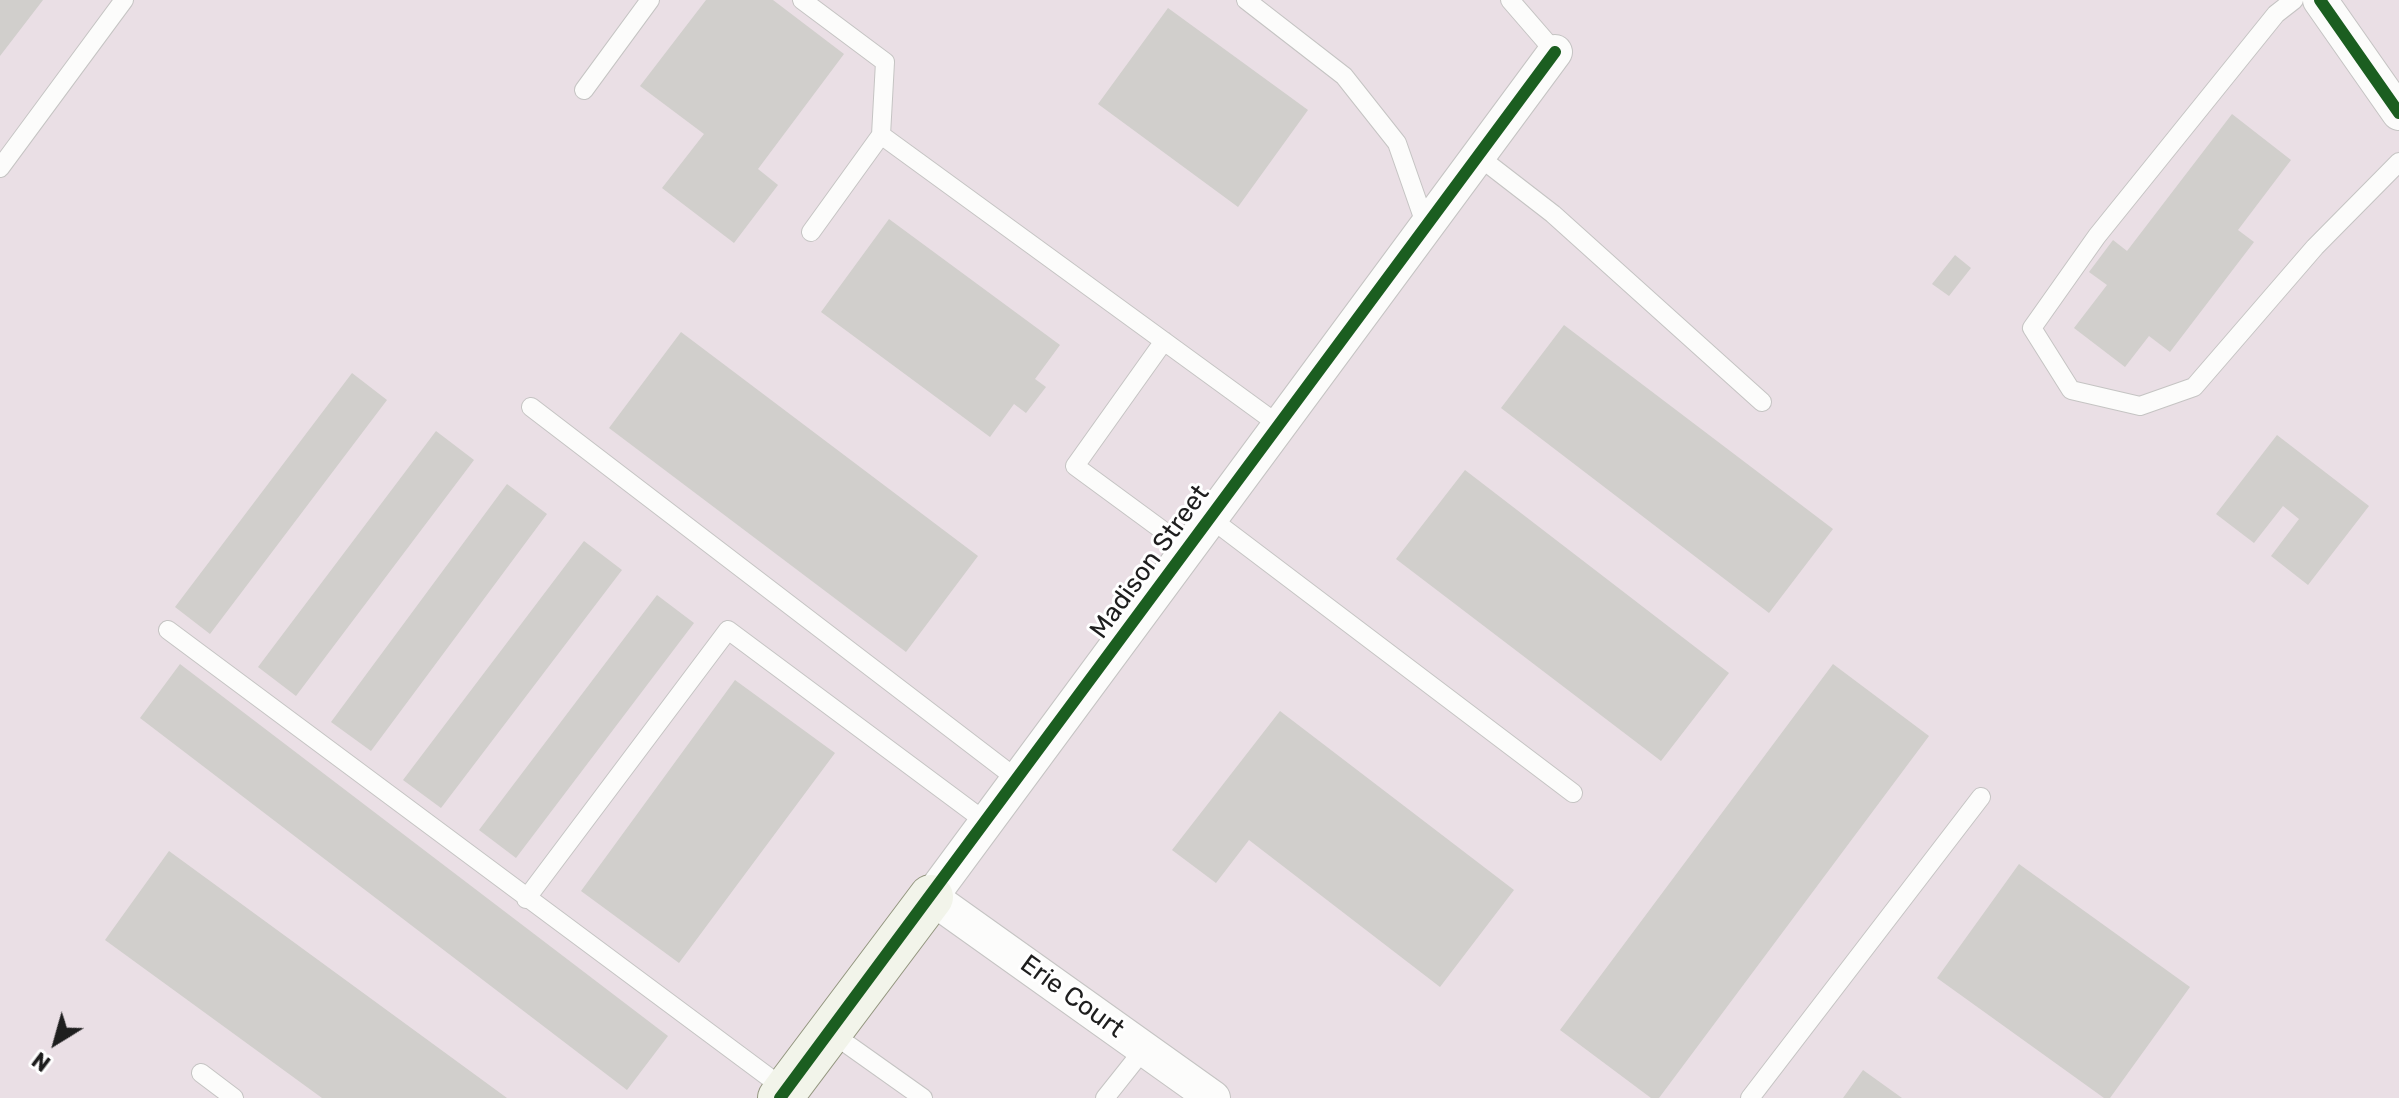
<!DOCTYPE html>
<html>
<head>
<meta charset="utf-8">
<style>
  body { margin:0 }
  #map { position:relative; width:2399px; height:1098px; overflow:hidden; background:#ecebe7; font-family:Rubik,sans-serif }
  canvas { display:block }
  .north { position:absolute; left:16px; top:1002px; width:80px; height:80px; -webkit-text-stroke:6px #fff; paint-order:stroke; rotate:217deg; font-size:22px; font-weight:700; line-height:32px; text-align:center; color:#1e1e1e }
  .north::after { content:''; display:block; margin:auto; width:28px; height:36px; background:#1e1e1e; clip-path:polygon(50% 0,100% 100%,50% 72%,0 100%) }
</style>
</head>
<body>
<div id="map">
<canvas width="2399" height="1098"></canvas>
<div class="north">N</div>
</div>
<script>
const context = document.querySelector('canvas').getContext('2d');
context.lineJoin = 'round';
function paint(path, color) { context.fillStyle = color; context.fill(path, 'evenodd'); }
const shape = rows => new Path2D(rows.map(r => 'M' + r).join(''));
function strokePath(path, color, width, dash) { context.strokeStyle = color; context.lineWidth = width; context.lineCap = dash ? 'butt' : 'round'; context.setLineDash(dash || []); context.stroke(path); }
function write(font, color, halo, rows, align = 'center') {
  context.font = font + ' Rubik,sans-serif'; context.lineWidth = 6; context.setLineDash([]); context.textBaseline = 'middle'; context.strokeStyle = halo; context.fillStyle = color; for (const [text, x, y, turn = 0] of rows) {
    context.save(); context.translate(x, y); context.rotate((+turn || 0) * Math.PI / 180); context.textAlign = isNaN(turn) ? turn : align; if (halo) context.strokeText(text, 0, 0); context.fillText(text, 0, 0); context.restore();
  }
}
paint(shape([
  [0,0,2399,0,2399,1098,0,1098]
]), '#eadfe5');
paint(shape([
  [0,0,43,0,0,56],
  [706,0,773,0,844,54,758,169,778,185,734,243,662,188,704,134,640,86],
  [1168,8,1308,110,1238,207,1098,104],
  [2232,114,2291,160,2238,230,2254,242,2170,352,2149,336,2125,367,2074,328,2107,285,2089,272,2113,240,2127,251],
  [889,219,1060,345,1035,379,1046,387,1026,413,1014,404,990,437,821,312],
  [1955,255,1971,268,1949,296,1932,284],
  [1564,325,1833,529,1769,613,1501,408],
  [681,332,978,556,906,652,609,428],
  [352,373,387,400,210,634,175,607],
  [436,431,474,460,296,696,258,667],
  [2277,435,2369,506,2308,585,2271,556,2299,519,2283,506,2254,543,2216,514],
  [1465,470,1729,673,1661,761,1396,559],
  [507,484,547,514,371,751,331,722],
  [584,541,622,570,441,808,403,780],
  [657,595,694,623,516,858,479,830],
  [180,664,668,1036,627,1090,140,718],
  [1833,664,1929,736,1659,1098,1651,1098,1560,1030],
  [735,680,835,753,679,963,581,891],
  [1280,711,1514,890,1440,987,1249,840,1216,883,1172,850],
  [169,851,507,1098,322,1098,105,940],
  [2019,864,2190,987,2110,1098,2104,1098,1937,978],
  [1863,1070,1902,1098,1843,1098]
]), '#d1cfcc');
const lane = shape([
  [802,0,885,62,881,135,1279,425],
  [1246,0,1344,76,1397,143,1426,226],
  [1510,0,1555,52],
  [2294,0,2276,14,2097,236,2032,328,2071,390,2140,406,2194,387,2315,247,2399,162],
  [584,90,650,0],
  [1478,156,1553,214,1762,402],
  [0,168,124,0],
  [811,232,881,135],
  [1164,341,1075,466,1188,549],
  [531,407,1017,779],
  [1210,518,1573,793],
  [168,630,786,1090],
  [526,899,728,630,986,822],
  [830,1032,923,1098],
  [201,1073,234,1098],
  [1105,1098,1144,1049],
  [1750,1098,1981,797]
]);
const street = shape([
  [2320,0,2399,113],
  [1213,1098,931,897,1555,52]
]);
const secondary = shape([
  [780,1098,931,897]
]);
strokePath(lane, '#c5c4c3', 20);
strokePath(street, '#c5c4c3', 36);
strokePath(secondary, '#93967f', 46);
strokePath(lane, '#fcfcfb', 18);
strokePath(street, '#fcfcfb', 34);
strokePath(secondary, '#f2f4ea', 44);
strokePath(shape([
  [2320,0,2399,113],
  [780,1098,1555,52]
]), '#1b5e20', 12);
write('26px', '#1e1e1e', '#fff', [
  ["Madison Street",1150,562,-54],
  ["Erie Court",1072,997,36]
]);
</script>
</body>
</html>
